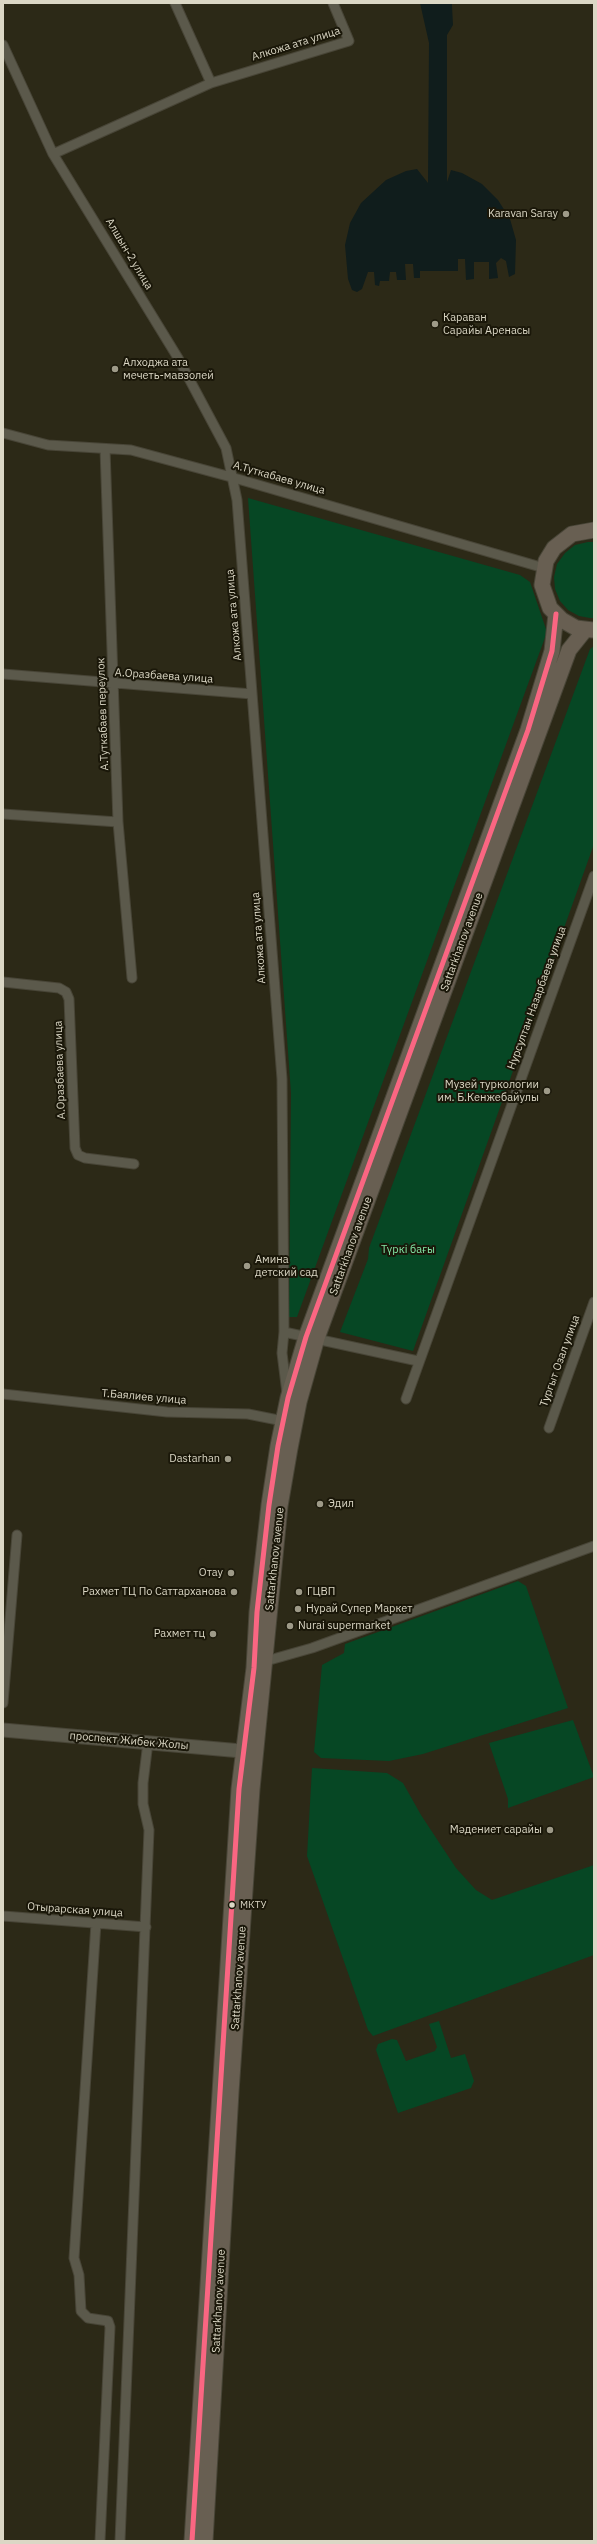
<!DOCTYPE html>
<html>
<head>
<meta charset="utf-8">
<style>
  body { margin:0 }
  #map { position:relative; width:597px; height:2544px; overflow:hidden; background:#2c2917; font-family:"IBM Plex Sans",sans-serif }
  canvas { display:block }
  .frame { position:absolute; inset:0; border:4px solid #dbd7c5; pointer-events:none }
</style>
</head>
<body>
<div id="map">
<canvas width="597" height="2544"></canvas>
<div class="frame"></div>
</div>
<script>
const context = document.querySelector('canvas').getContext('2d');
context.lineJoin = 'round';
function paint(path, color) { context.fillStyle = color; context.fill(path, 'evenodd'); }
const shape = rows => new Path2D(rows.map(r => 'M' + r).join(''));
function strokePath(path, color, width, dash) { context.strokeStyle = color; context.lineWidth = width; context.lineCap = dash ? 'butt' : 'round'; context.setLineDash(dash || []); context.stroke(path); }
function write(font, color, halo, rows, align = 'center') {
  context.font = font + ' "IBM Plex Sans",sans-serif'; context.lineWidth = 4; context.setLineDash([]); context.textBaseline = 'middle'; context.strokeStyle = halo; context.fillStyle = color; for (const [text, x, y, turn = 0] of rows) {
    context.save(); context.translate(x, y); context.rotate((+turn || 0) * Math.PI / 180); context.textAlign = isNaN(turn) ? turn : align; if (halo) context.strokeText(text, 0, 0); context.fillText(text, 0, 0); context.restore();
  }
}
paint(shape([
  [248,498,520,575,530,582,547,632,297,1317,289,1317,291,1093],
  [588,542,594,542,594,618,590,618,579,616,568,610,560,601,555,589,554,577,557,564,565,553,575,545],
  [594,646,594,844,413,1351,340,1332,368,1259,369,1248,590,649],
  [518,1581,526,1586,568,1708,423,1754,389,1761,321,1758,314,1752,322,1665,344,1653,345,1644],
  [573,1720,594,1777,508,1808,508,1799,489,1743],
  [312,1768,387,1773,403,1783,421,1815,456,1868,476,1890,492,1900,594,1865,594,1955,373,2036,368,2030,307,1856],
  [439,2021,451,2058,465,2054,474,2081,471,2088,398,2113,376,2050,378,2044,392,2039,397,2040,406,2061,435,2051,437,2047,429,2024]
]), '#064724');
paint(shape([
  [420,3,452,3,452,6,453,25,447,35,447,182,451,170,462,173,482,184,498,200,510,219,516,240,515,274,509,277,506,261,501,258,496,263,498,278,489,279,489,262,474,262,474,279,466,280,465,259,458,259,458,271,420,271,420,278,414,278,413,264,405,264,406,280,397,280,396,272,390,272,389,281,380,281,379,286,375,285,374,272,368,272,362,289,357,292,352,290,348,279,345,245,350,223,361,203,386,180,406,171,417,169,428,183,429,43]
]), '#101d1c');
const street = shape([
  [175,3,211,83],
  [3,45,53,154,178,358,226,448,237,500,282,1079,284,1332,282,1353,287,1393],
  [53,154,211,83,349,41,333,3],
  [3,433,48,445,131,450,231,477,544,568],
  [105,449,118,822,132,978],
  [3,674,252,694],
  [3,814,118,822],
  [3,982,59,988,66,992,69,999,75,1148,78,1155,85,1158,134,1164],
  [284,1332,418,1361],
  [3,1394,167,1412,248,1414,283,1421],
  [406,1399,594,876],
  [549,1428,594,1302],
  [266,1661,312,1648,594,1546],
  [3,1703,17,1535],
  [3,1916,146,1927],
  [96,1923,74,2258,79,2275,81,2311,88,2318,108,2321,110,2327,100,2541],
  [120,2541,149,1830,143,1804,143,1783,148,1742]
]);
const secondary = shape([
  [3,1730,253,1752]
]);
const primary = shape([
  [593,630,576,628,562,620,550,608,542,585,546,561,554,548,572,534,594,530],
  [192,2541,239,1789,254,1668,257,1612,269,1505,278,1446,288,1398,306,1337,528,730,552,651,556,614],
  [205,2541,231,2092,252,1789,280,1506,290,1448,299,1402,317,1338,569,650,585,630]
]);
strokePath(street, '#484537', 11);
strokePath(secondary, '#484537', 15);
strokePath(primary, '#484537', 17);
strokePath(street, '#5b594b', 9);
strokePath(secondary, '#5b594b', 13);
strokePath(primary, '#685f52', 15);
strokePath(shape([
  [192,2541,239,1789,254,1668,257,1612,269,1505,278,1446,288,1398,306,1337,528,730,552,651,556,614]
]), '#fa6682', 5);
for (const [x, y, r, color] of [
  [566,214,4,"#9e9a88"],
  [435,324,4,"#9e9a88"],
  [115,369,4,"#9e9a88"],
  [547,1091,4,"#9e9a88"],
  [247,1266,4,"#9e9a88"],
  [228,1459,4,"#9e9a88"],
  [320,1504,4,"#9e9a88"],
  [231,1573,4,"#9e9a88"],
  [234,1592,4,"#9e9a88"],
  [299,1592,4,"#9e9a88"],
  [298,1609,4,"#9e9a88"],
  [290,1626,4,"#9e9a88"],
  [213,1634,4,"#9e9a88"],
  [550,1830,4,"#9e9a88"],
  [232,1905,3.5,"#dbd7c5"]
]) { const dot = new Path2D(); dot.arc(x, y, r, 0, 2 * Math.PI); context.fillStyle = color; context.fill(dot); strokePath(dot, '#1a1709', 1.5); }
write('10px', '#dbd7c5', '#1a1709', [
  ["МКТУ",240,1905]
], 'left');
write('11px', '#dbd7c5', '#1a1709', [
  ["Алкожа ата улица",296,44,-17],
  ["Алшын-2 улица",129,254,59],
  ["А.Туткабаев улица",279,478,16],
  ["Алкожа ата улица",234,615,-95],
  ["А.Оразбаева улица",164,676,4],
  ["А.Туткабаев переулок",103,714,-92],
  ["Алкожа ата улица",259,938,-94],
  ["Sattarkhanov avenue",462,942,-70],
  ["Нурсултан Назарбаева улица",537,998,-70],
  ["А.Оразбаева улица",60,1070,-92],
  ["Sattarkhanov avenue",351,1246,-70],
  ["Тургыт Озал улица",560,1361,-70],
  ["Т.Баялиев улица",144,1397,5],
  ["Sattarkhanov avenue",275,1559,-84],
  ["проспект Жибек Жолы",129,1741,5],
  ["Отырарская улица",75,1910,4],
  ["Sattarkhanov avenue",239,1978,-86],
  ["Sattarkhanov avenue",219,2301,-87]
]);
write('11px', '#dbd7c5', '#1a1709', [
  ["Karavan Saray",558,214],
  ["Караван",443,318,"left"],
  ["Сарайы Аренасы",443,331,"left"],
  ["Алходжа ата",123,363,"left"],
  ["мечеть-мавзолей",123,376,"left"],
  ["Музей туркологии",539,1085],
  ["им. Б.Кенжебайулы",539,1098],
  ["Амина",255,1260,"left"],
  ["детский сад",255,1273,"left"],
  ["Dastarhan",220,1459],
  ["Эдил",328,1504,"left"],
  ["Отау",223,1573],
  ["Рахмет ТЦ По Саттарханова",226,1592],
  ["ГЦВП",307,1592,"left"],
  ["Нурай Супер Маркет",306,1609,"left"],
  ["Nurai supermarket",298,1626,"left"],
  ["Рахмет тц",205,1634],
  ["Мәдениет сарайы",542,1830]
], 'right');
write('11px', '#83e6a5', '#1a1709', [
  ["Түркі бағы",408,1250]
]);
</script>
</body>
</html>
